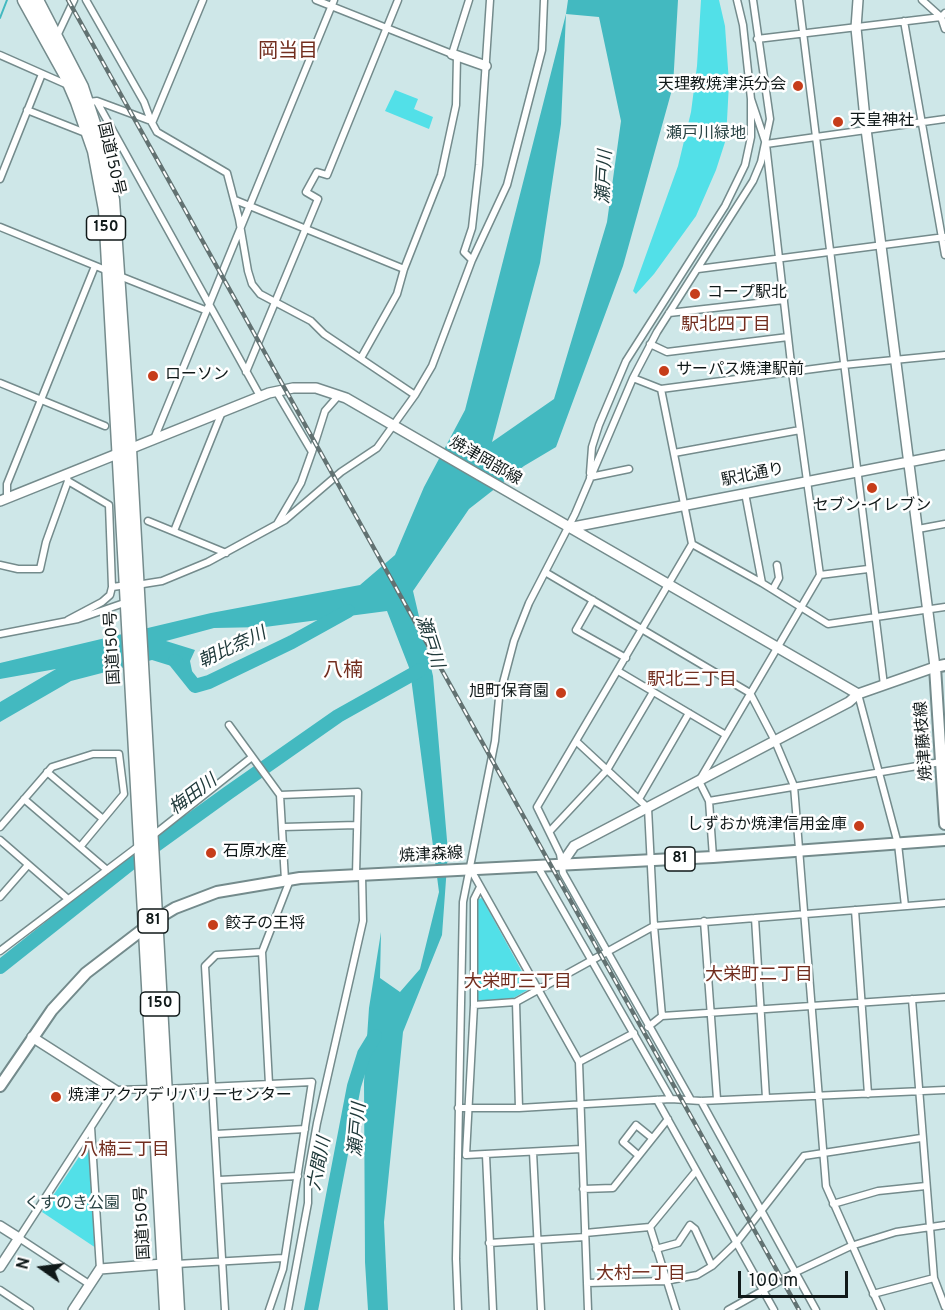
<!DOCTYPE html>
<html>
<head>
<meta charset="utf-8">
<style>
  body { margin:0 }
  #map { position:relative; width:945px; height:1310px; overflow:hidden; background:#cee7e8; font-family:Overpass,sans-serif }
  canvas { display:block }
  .north { position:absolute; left:12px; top:1238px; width:60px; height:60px; -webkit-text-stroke:4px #fff; paint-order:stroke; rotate:284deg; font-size:16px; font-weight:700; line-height:24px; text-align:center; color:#101919 }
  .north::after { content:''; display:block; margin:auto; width:21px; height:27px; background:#101919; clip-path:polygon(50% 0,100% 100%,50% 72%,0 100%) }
  .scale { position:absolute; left:738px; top:1271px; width:110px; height:27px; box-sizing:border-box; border:3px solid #101919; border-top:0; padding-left:8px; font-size:18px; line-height:21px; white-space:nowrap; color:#101919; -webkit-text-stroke:4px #fff; paint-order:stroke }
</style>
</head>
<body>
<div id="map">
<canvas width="945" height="1310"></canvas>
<div class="north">N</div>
<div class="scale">100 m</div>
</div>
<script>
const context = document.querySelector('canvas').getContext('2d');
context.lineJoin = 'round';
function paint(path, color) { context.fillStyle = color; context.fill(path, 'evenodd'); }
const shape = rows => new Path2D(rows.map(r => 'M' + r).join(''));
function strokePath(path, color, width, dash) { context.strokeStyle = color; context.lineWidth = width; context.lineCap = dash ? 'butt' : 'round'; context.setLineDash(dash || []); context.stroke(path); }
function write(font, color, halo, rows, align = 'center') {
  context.font = font + ' Overpass,"Noto Sans JP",sans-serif'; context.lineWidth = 5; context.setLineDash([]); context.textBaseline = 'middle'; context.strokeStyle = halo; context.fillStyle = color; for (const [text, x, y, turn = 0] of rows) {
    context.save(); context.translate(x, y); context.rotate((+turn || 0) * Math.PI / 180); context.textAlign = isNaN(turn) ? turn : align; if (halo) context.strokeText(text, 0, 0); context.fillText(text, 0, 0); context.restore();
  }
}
paint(shape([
  [701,0,719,0,725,26,729,83,726,139,716,170,696,216,654,274,636,294,633,291,678,166,691,112,697,66],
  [395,90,418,99,414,109,433,117,429,129,385,111],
  [482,898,531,988,510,1000,477,1000,478,899],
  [85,1148,90,1151,96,1248,42,1212]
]), '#52e0e8');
paint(shape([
  [568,0,678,0,673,86,623,266,556,447,524,466,469,509,413,591,433,676,448,852,442,935,403,1032,384,1222,388,1310,368,1310,365,1262,364,1082,369,1008,381,932,380,978,400,992,420,969,439,892,410,670,387,611,265,627,214,628,166,641,195,650,190,661,195,686,181,669,152,660,71,681,0,722,0,702,56,669,0,679,0,663,211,613,360,585,395,555,424,487,465,410,566,14],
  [566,14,599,17,621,121,607,222,554,399,492,442,540,263,561,124]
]), '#43b9c0');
strokePath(shape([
  [0,18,7,0]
]), '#43b9c0', 2);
strokePath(shape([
  [175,661,195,686,209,682,292,642,348,611],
  [0,967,131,863,228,793,338,716,420,670],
  [311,1310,354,1086,364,1054,375,1036]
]), '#43b9c0', 14);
const street = shape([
  [86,0,144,102,151,121],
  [316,0,452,54,469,0],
  [799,0,884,685],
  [922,0,941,17,945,13],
  [904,21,945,255],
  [57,36,74,0],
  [757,39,941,17,945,29],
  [0,55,70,86],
  [751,99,766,144,792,372,820,575,868,569],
  [88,102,97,101,151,121,157,132,227,173,239,219,248,271,252,284,260,294,311,321,324,334,415,395],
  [97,102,260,396],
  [27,110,88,134],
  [152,123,203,0],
  [766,144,945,119],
  [0,179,42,74],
  [235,200,404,269],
  [0,227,108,271],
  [472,260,464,252,472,228,479,165,490,0],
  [698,269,945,237],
  [117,275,205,310],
  [669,313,784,300],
  [650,344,667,352,788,337],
  [361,358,397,294,404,269,441,175,456,105,457,56],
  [246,372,318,199,306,192,317,172,327,175,398,0],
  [633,378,661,389,843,365,945,355],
  [0,383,105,426],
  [661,389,692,544,537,807,560,854,563,873,691,1100],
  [276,391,312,452,325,411,339,395],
  [154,439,334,0],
  [674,453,800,430],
  [590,473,592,447,599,425,626,361,725,206,745,165,751,137,751,99,743,25,737,0],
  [590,477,629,469],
  [68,481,109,505,112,587],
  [745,493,762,583],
  [7,499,7,484,95,266],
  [148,521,226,553],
  [277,524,301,483,312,452],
  [918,529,945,524],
  [174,531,222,412],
  [692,544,762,583,828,624,945,607],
  [0,565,18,569,40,569,46,542,68,481,66,475],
  [545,572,750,693,775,741,794,786,826,1186,881,1310],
  [143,584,162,581,208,562,285,520,341,472,377,448,415,395,432,366,472,260,507,185,542,50,544,0],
  [773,589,779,578,777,565],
  [593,600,576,630,626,658],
  [68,620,102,602,110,595,112,587,120,586],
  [0,634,78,619,127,602],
  [618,671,726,735],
  [858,694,898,844,905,906],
  [229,725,280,795,285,880],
  [577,742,648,808,654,926,662,1016,648,1027],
  [47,772,103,819],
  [280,795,358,792,356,875],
  [24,799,107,870],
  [639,799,689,713],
  [709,801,941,762],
  [0,827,52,767,93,754,119,754,124,794,80,847],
  [283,827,357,825],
  [550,831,607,770,653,692],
  [151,837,252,757],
  [0,840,68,899],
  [713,857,709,801,699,781,820,575],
  [538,867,671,1099],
  [471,870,579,1062,588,1310],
  [0,897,28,865],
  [855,910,868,1094],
  [755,918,766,1098],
  [704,921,717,1099],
  [0,951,140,845],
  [912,999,934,1278,945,1307],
  [516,1002,519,1108],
  [474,1005,474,899,480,887],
  [662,1016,945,997],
  [579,1062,634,1033],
  [269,1084,262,952,290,880],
  [165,1089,312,1082,283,1269,269,1310],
  [657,1100,774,1310],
  [701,1101,816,1310],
  [458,1108,519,1108,671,1099,701,1101,945,1090],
  [91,1127,100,1269],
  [216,1134,305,1129],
  [581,1149,466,1155,474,1005,516,1002,654,926,945,903],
  [533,1152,541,1310],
  [486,1155,493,1310],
  [638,1155,623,1142,636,1125,652,1138],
  [219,1180,298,1176],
  [583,1189,613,1188,668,1119],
  [833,1204,878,1191,926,1186],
  [650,1227,676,1310],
  [585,1233,650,1227,696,1171],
  [489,1243,585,1237],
  [656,1249,678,1243,690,1225,695,1229,712,1266],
  [176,1264,283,1258],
  [587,1283,665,1281,697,1275,712,1266,737,1242,804,1156,921,1138],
  [89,1284,19,1238,115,1090,153,1089],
  [0,1290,30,1310],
  [873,1294,934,1278],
  [225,1310,205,966,216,955,262,952],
  [288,1310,308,1203,308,1173,317,1123,363,921,362,875],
  [458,1310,456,1259,463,902,495,741,499,698,514,641,529,603,575,514,633,378,657,332,753,181,761,162,770,119,753,0],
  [728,1310,796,1272,851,1246,896,1232,945,1225]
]);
const secondary = shape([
  [452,54,486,66],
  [0,501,269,393,293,388,316,388,346,398,858,694,935,667,866,129,856,28,858,0],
  [568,528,945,455],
  [561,865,574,846,849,702,858,694],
  [32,1037,115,1090],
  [0,1226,19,1238,0,1267],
  [73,1310,100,1269,163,1264]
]);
const primary = shape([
  [945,665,935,667,945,824],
  [0,1086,52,1010,86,973,155,920,175,908,217,892,300,878,713,857,945,840]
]);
const highway = shape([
  [24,0,65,74,77,102,94,151,105,210,166,1310],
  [37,0,82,87,104,154,113,200,130,449,178,1310]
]);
strokePath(street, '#748b8c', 9);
strokePath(secondary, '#748b8c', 12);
strokePath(primary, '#748b8c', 14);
strokePath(highway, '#748b8c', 15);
strokePath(street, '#fff', 6);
strokePath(secondary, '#fff', 9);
strokePath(primary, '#fff', 10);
strokePath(highway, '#fff', 12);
const rail = shape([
  [68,0,799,1310]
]);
strokePath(rail, '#627272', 4.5);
strokePath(rail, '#fff', 2, [7]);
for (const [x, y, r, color] of [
  [798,86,6,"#c63d1a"],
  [838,122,6,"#c63d1a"],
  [695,294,6,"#c63d1a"],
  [664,371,6,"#c63d1a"],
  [153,376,6,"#c63d1a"],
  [872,488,6,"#c63d1a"],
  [561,693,6,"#c63d1a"],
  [859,826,6,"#c63d1a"],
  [211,853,6,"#c63d1a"],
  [213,925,6,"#c63d1a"],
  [56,1097,6,"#c63d1a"]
]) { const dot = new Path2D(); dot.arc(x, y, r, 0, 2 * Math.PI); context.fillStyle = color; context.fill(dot); strokePath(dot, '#fff', 2); }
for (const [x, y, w] of [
  [106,228,39],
  [680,859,30],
  [153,921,30],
  [160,1004,39]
]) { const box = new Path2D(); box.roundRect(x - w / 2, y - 12, w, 24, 4.5); context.fillStyle = '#fff'; context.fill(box); strokePath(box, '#101919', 1.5); }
write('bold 15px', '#101919', null, [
  ["150",106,228],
  ["81",680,859],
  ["81",153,921],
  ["150",160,1004]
]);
write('16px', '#101919', '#fff', [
  ["天理教焼津浜分会",786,86,"right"],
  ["天皇神社",850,122],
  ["コープ駅北",707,294],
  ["サーパス焼津駅前",676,371],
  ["ローソン",165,376],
  ["セブン-イレブン",872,507,"center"],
  ["旭町保育園",549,693,"right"],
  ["しずおか焼津信用金庫",847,826,"right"],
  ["石原水産",223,853],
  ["餃子の王将",225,925],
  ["焼津アクアデリバリーセンター",68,1097]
], 'left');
write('16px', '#294344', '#fff', [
  ["瀬戸川緑地",706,135],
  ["くすのき公園",72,1205]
]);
write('16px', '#101919', '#fff', [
  ["国道150号",110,159,77],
  ["焼津岡部線",485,462,30],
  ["駅北通り",753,476,-11],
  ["国道150号",114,648,-93],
  ["焼津藤枝線",925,741,-94],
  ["焼津森線",431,856,-3],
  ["国道150号",144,1223,-93]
]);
write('italic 18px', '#203a3b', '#fff', [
  ["瀬戸川",606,177,-87],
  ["瀬戸川",428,642,72],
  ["朝比奈川",233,649,-25],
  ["梅田川",194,796,-37],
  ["瀬戸川",359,1130,-85],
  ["六間川",321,1164,-79]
]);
write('18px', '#722e1f', '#fff', [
  ["駅北四丁目",726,326],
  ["駅北三丁目",692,681],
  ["大栄町二丁目",759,976],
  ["大栄町三丁目",518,983],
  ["八楠三丁目",125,1151],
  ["大村一丁目",641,1275]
]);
write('20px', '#722e1f', '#fff', [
  ["岡当目",288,53],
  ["八楠",343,672]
]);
</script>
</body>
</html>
